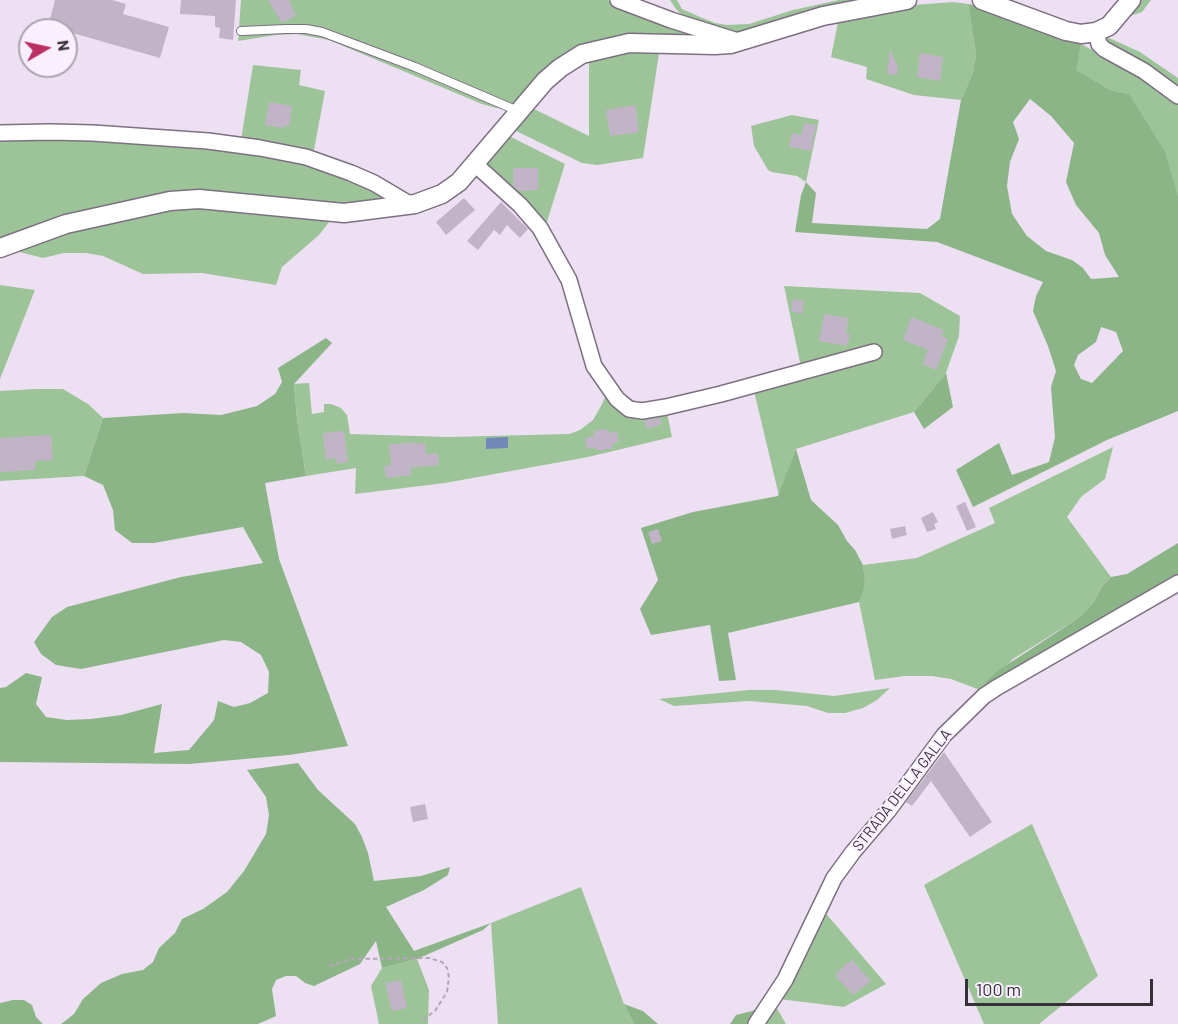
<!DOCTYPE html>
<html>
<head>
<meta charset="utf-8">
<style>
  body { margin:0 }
  #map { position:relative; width:1178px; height:1024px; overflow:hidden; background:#eee0f3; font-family:Barlow,sans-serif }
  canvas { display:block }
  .north { position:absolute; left:18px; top:18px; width:60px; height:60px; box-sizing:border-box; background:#faeffe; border:2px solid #aca3af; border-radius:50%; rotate:81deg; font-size:16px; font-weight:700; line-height:24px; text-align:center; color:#363138 }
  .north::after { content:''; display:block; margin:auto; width:21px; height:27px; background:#bb2f64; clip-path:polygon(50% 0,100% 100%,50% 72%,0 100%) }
  .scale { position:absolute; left:965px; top:979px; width:188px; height:27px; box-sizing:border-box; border:3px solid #363138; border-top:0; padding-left:8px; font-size:18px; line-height:21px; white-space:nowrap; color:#363138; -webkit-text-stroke:4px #faeffe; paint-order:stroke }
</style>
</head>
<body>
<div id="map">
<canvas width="1178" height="1024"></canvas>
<div class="north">N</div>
<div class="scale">100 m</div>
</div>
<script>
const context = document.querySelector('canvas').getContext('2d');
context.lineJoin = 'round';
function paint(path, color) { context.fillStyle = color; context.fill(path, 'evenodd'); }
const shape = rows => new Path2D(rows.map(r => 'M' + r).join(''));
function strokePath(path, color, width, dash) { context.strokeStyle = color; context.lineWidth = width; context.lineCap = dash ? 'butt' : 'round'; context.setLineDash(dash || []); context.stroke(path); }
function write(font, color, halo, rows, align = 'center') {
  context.font = font + ' Barlow,sans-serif'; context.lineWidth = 4.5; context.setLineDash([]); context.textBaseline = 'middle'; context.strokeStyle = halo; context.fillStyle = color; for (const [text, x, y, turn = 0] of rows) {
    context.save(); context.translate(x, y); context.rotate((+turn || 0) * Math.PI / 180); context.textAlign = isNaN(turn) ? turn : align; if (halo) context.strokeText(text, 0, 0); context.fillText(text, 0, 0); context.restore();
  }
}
paint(shape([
  [241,0,607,0,659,22,718,39,626,38,514,105,378,49,324,29,239,28],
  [670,0,677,0,682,9,700,17,715,23,727,25,749,24,793,10,839,0,875,0,738,35,686,19,676,9],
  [1139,0,1151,0,1142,12,1127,17],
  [953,2,968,4,976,54,973,72,961,100,914,95,866,79,867,67,831,57,839,17,913,5],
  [306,32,321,34,425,75,502,108,496,108,482,104,329,40,296,34,276,35,238,41,239,34],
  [1107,37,1140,52,1178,78,1178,90,1102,39],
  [1081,44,1135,73,1178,101,1178,196,1129,94,1110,90,1075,70],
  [660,47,643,158,597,165,582,163,512,129,530,107,589,136,589,56],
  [253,65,301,70,299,85,325,91,313,155,241,140],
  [792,115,819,120,806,182,797,176,772,172,768,170,754,146,751,126],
  [507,135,565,164,545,228,483,165],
  [17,137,207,145,282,157,339,173,399,203,364,208,217,196,0,243,0,138],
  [183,204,334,216,319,235,282,267,276,285,202,273,143,274,103,256,86,253,64,253,43,258,8,249,38,238],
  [0,285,35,290,0,379],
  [784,286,920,293,960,316,959,336,946,373,914,412,796,449,779,496,754,391,882,353,879,346,801,367],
  [309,383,312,414,324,412,324,404,331,404,341,408,347,415,350,434,448,437,569,434,580,430,593,420,601,406,607,393,614,403,667,413,672,437,588,457,445,483,355,494,356,468,306,476,297,420,294,384],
  [35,389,63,389,88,404,103,418,84,476,0,481,0,391],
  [1113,447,1105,479,1081,497,1067,517,1111,577,1103,585,1093,603,1080,617,1013,659,983,691,951,679,932,676,905,676,875,680,859,602,865,579,863,565,917,558,995,523,989,508],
  [890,688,877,700,863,708,845,713,828,713,807,706,749,701,674,706,659,699,749,690,776,690,834,696],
  [1032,824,1098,976,1039,1024,984,1024,924,885],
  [581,887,624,1004,634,1024,498,1024,491,923],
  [823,910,886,984,844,1007,779,999],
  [417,959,429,990,428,1024,379,1024,371,986,382,968],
  [775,1005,786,1024,761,1024]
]), '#9dc499');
paint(shape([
  [968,4,991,9,1081,44,1076,70,1110,90,1129,94,1165,152,1178,196,1178,411,1107,440,973,507,956,470,999,443,1012,475,1049,462,1055,437,1051,387,1056,371,1048,346,1033,311,1036,296,1043,282,937,242,795,232,801,195,806,182,816,193,812,223,927,229,940,219,961,100,973,72,976,54],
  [1030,99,1051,116,1074,143,1066,182,1076,205,1099,233,1105,255,1119,277,1091,279,1083,268,1072,260,1046,251,1027,236,1012,214,1007,186,1010,162,1019,139,1013,122],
  [1101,327,1116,332,1123,351,1092,383,1081,379,1074,365,1078,355,1096,342],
  [326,338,332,343,294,384,297,420,306,476,265,483,279,559,348,746,289,755,189,764,0,762,0,688,6,687,26,673,42,677,36,704,46,717,67,720,91,719,121,715,162,704,154,753,189,750,214,720,218,701,234,707,250,703,268,693,269,672,261,655,241,642,224,640,81,669,56,665,41,654,34,642,52,617,67,607,181,577,263,563,243,527,154,543,132,543,115,530,113,510,103,485,84,476,103,418,183,413,221,415,257,406,275,394,282,382,278,368],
  [946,373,953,407,924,429,914,412],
  [796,449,811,500,838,525,847,541,855,550,863,565,865,579,863,592,859,602,728,633,736,680,719,681,710,625,651,635,640,609,658,580,641,528,693,512,778,496],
  [1178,543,1178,578,983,691,986,682,996,672,1080,617,1093,603,1103,585,1111,577,1127,574],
  [298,763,318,790,355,824,362,837,368,853,374,881,421,876,450,867,448,875,424,890,386,907,414,951,491,923,483,930,417,959,382,968,376,941,360,964,314,986,305,983,296,976,286,976,276,980,272,989,276,1016,258,1024,61,1024,74,1014,83,999,101,983,122,974,143,970,153,962,159,948,175,933,182,919,203,909,227,892,244,871,266,834,269,815,266,797,247,770],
  [13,1000,24,1000,32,1005,36,1017,43,1024,0,1024,0,1003],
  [624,1004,643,1011,658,1024,634,1024],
  [764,1005,747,1024,730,1024,736,1015,752,1011]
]), '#8bb587');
paint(shape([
  [508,437,508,448,486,449,486,438]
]), '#7188b9');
paint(shape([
  [55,0,112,0,126,4,123,14,169,27,160,58,48,26],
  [181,0,236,0,233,40,219,38,220,28,215,27,215,16,180,14],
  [268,0,289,0,296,16,282,23],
  [890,50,898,67,897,75,887,74],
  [920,53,943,57,940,81,917,77],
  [269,102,292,106,289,126,285,126,284,128,265,125],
  [635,105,639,132,610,136,606,110],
  [804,123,816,125,811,151,789,147,792,133,801,135],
  [513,168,538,168,538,190,519,191,513,186],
  [464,198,475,210,446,235,436,222],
  [501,202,528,229,520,238,507,225,500,235,494,230,478,250,467,241],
  [793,299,804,301,802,314,791,311],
  [824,314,849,318,846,333,850,334,847,346,819,341],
  [911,317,944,330,941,336,948,339,936,370,922,364,928,350,903,340],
  [659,418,662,424,647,429,644,421],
  [608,429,609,433,617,431,619,442,612,444,613,448,597,451,596,448,587,449,585,438,594,436,593,431],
  [344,431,348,462,337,464,336,458,326,460,323,433],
  [51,435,53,460,35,461,35,470,0,472,0,438],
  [414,442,415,444,425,443,426,454,438,453,439,465,410,468,411,475,386,478,384,466,391,465,389,445],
  [965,502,976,527,967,531,956,506],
  [933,512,938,522,934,524,936,529,927,532,921,518],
  [905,526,907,535,892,539,890,529],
  [658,529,662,541,652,544,648,532],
  [944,752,992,822,970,837,931,781,912,806,906,802],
  [425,804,428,819,413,822,410,807],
  [852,960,871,981,853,995,835,975,848,962,849,963],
  [401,980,407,1008,392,1011,385,983]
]), '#c1b4c6');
const service = shape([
  [241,31,286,29,306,29,322,32,415,67,518,111]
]);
const minor = shape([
  [618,0,671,20,738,41],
  [1096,32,1099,44,1104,49,1144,71,1178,96],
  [0,133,50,132,93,133,208,141,260,148,306,157,351,173,374,183,411,205],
  [476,165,520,205,540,228,569,280,594,366,617,399,629,409,642,411,666,407,721,394,874,352],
  [756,1024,785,980,834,878,853,852,888,811,944,735,984,696,996,688,1178,583]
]);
const tertiary = shape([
  [982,0,1066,31,1081,34,1096,32,1109,26,1131,0],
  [0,248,66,224,170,201,199,199,344,213,415,204,442,194,459,182,545,81,560,68,582,54,629,43,715,45,731,44,823,16,907,0]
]);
strokePath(service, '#7c7081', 10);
strokePath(minor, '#7c7081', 18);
strokePath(tertiary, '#7c7081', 21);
strokePath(shape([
  [329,966,352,959,429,958,442,962,447,968,449,977,447,992,435,1011,421,1021]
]), '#b3a8b7', 2, [4.5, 3]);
strokePath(service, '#fff', 8);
strokePath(minor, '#fff', 15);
strokePath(tertiary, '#fff', 18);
write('15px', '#363138', '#faeffe', [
  ["STRADA DELLA GALLA",902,790,-52]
]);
</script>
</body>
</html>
